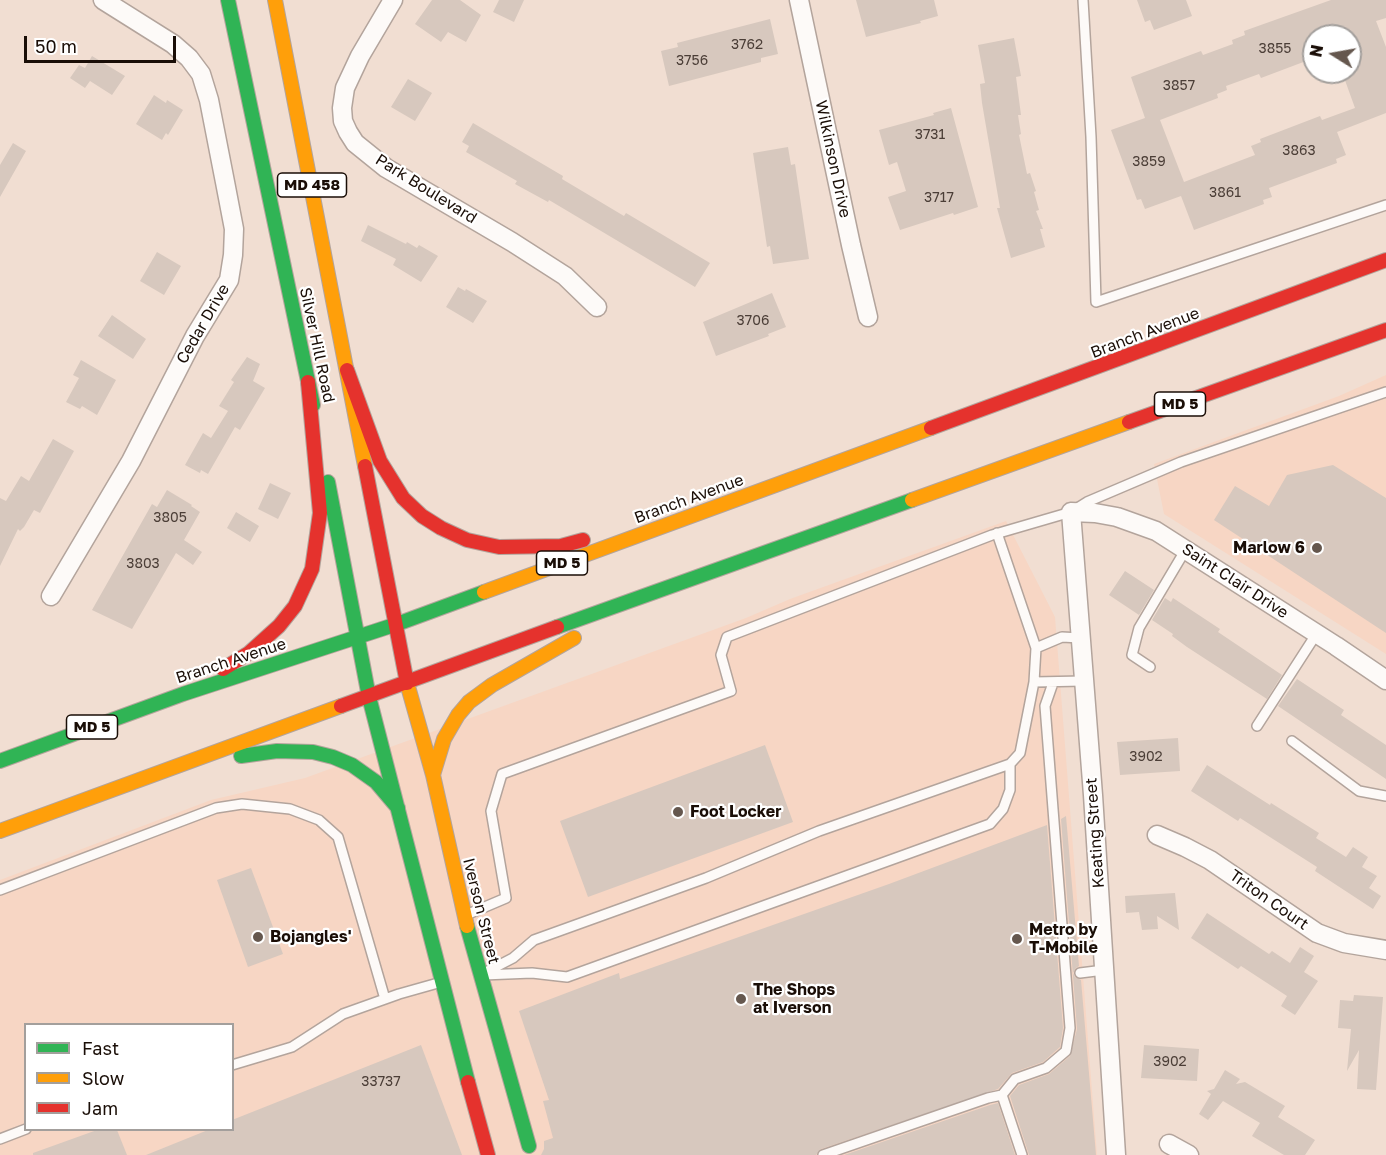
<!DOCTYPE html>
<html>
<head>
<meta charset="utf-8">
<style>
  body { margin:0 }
  #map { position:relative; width:1386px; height:1155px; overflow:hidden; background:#f1ded2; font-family:"Golos Text",sans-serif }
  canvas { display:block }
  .legend { position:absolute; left:24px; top:1023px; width:210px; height:108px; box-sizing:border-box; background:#fff; border:2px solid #a39f9c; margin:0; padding:8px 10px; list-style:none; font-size:18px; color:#1a0e07 }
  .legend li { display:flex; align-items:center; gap:12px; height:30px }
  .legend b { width:30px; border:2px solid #a39f9c }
  .north { position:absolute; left:1302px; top:24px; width:60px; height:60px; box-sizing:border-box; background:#fff; border:2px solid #a39f9c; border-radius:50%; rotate:281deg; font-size:16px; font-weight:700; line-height:24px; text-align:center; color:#1a0e07 }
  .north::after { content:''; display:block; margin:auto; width:21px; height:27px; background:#65574e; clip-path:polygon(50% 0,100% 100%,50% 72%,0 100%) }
  .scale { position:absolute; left:24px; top:36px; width:152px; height:27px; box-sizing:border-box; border:3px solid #1a0e07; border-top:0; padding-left:8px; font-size:18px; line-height:21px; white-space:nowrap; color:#1a0e07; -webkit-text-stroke:4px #fff; paint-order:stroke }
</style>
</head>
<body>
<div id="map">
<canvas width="1386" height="1155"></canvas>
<ul class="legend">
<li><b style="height:8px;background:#30b455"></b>Fast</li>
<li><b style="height:8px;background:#ff9f0a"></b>Slow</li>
<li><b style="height:8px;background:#e5322d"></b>Jam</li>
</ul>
<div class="north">N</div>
<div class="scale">50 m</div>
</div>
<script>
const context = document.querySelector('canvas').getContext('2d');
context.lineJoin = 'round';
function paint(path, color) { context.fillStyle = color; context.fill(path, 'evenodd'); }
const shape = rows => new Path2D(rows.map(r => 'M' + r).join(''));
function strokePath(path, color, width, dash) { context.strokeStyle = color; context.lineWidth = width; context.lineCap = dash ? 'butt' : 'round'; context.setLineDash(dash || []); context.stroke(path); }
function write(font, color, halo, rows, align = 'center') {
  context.font = font + ' "Golos Text",sans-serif'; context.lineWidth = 4.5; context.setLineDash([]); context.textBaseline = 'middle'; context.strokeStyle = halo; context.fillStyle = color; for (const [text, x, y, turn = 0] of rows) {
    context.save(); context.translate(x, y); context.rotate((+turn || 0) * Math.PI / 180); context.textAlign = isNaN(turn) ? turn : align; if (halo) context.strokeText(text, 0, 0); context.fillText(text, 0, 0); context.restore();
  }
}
paint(shape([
  [1386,375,1386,654,1164,514,1154,464,1339,396],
  [1006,521,1055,617,1097,1155,0,1155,0,880,211,800,305,778,746,618,790,599],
  [26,1024,232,1024,232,1130,26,1130]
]), '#f7d6c4');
paint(shape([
  [432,0,460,0,481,15,466,42,448,32,441,42,415,24],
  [499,0,524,0,514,22,493,12],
  [856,0,934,0,938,16,920,21,921,23,866,37],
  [1137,0,1186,0,1192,16,1154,30,1150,20,1145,22],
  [1331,0,1386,0,1386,18,1376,21,1386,47,1386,113,1337,132,1346,155,1336,159,1337,163,1269,188,1272,197,1263,200,1264,204,1194,230,1181,196,1145,209,1141,199,1137,200,1111,130,1145,118,1131,77,1201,51,1203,55,1233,44,1232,40,1245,35,1244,31],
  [1350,31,1350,72,1342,72,1355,108,1322,120,1320,116,1260,139,1261,142,1251,146,1255,155,1184,182,1160,120,1218,98,1217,94,1227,90,1226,86,1259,74,1261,78,1314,58,1314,36,1337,36],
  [770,19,778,54,761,58,761,62,669,86,661,51,678,47,677,43],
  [1014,38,1021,76,1016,77,1021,115,1018,115,1021,134,1019,135,1027,174,1030,173,1036,191,1034,192,1039,210,1036,211,1043,229,1040,229,1045,247,1011,258,997,208,1000,208,982,103,980,84,985,83,978,45],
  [92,56,125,76,112,95,90,81,85,88,70,78,79,65,85,68],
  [408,79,432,93,415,121,391,107],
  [154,95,166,103,167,100,183,110,168,135,166,133,162,140,136,124],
  [951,108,978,207,954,215,953,213,900,230,888,197,906,191,897,162,889,165,879,130,934,115,933,113],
  [473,123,563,176,562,179,624,216,626,213,710,263,695,287,549,200,548,202,515,184,517,181,466,152,469,146,462,142],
  [13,143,26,151,0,197,0,165],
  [788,147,791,165,795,164,809,259,773,264,770,246,767,247,753,153],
  [368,225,406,244,407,242,417,248,419,245,438,256,421,282,393,265,396,259,361,241],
  [157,252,181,266,164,295,140,281],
  [458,287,465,291,466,289,487,301,473,323,446,307],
  [772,293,786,327,768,334,769,336,716,356,703,322],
  [112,315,146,339,133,359,98,336],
  [247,357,260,364,253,381,265,388,240,430,235,427,208,474,201,470,200,473,185,465,203,433,211,438,228,411,219,406,234,382,231,380],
  [81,360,116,380,97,415,82,406,80,409,66,402,79,378,73,375],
  [53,439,74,451,40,513,34,510,24,527,20,531,18,529,0,566,0,498,6,501,21,476,29,481],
  [1333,465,1386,498,1386,633,1214,520,1235,486,1269,506,1287,475],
  [270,483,291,493,278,519,258,509],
  [167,490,192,505,191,506,200,512,184,540,202,552,193,565,176,553,132,629,92,610,152,504,157,507],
  [236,512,259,526,250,542,227,528],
  [1125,571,1154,590,1139,615,1109,595],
  [1165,598,1171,602,1173,598,1220,629,1218,632,1282,675,1267,699,1187,647,1172,636,1173,634,1152,620],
  [1297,679,1344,710,1341,715,1386,745,1386,779,1278,706],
  [1178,738,1180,771,1120,775,1117,742],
  [765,745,793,822,588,897,560,821],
  [1207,765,1270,805,1271,803,1319,833,1316,838,1346,857,1353,847,1368,857,1362,867,1377,876,1369,888,1381,896,1373,909,1315,871,1317,867,1240,818,1238,821,1191,791],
  [1066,816,1079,966,1076,968,1073,973,1075,977,1081,980,1096,1155,1029,1155,1010,1096,1019,1085,1049,1074,1070,1056,1077,1029,1061,819],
  [1047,825,1063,1028,1060,1047,1043,1062,1012,1073,998,1089,821,1149,816,1155,541,1155,544,1149,544,1141,553,1138,543,1101,549,1100,519,1011,619,973,620,979,889,884],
  [251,868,283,954,248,967,217,880],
  [1175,893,1179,930,1157,916,1158,929,1142,930,1139,912,1126,913,1125,896],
  [1207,913,1269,954,1272,951,1290,963,1300,947,1314,956,1304,972,1318,981,1295,1015,1281,1006,1287,996,1241,966,1238,969,1191,938],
  [1354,995,1383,997,1376,1090,1357,1089,1359,1050,1347,1071,1351,1029,1338,1028,1340,1000,1353,1001],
  [421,1045,462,1155,146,1155,208,1130,232,1130,232,1120],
  [1144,1045,1199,1049,1197,1081,1141,1078],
  [1225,1070,1240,1079,1236,1084,1245,1082,1285,1106,1278,1117,1315,1140,1305,1155,1284,1155,1252,1136,1260,1123,1223,1101,1208,1120,1199,1114,1211,1094,1207,1091,1214,1089],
  [998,1103,1015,1155,844,1155,990,1105],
  [97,1130,117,1130,127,1155,33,1155,33,1153]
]), '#d7c8be');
const lane = shape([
  [1083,0,1091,137,1096,302,1386,205],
  [1036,648,1062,637,1080,638],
  [1150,667,1132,655,1139,628,1186,549],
  [1034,682,1083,681],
  [1257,726,1317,633],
  [1292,741,1359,791,1386,796],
  [0,890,216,808,242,804,290,809,319,820,338,837,385,999],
  [466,915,506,898,491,811,502,774,731,691,721,655,727,637,992,535,1071,512,1087,502,1181,462,1386,392],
  [1080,973,1104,970],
  [482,974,513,958,534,940,706,878,819,831,1010,764,1020,753,1034,682,1036,648,997,533],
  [483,975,532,973,567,977,990,824,1003,809,1010,790,1010,764],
  [232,1065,292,1047,343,1014,399,994,438,983],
  [1002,1095,1015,1079,1046,1068,1066,1051,1070,1028,1045,706,1053,683],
  [0,1139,26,1129],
  [823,1155,988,1098,1002,1095,1022,1155]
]);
const street = shape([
  [393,0,360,56,345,88,342,108,343,121,348,132,355,143,386,168,512,242,565,276,597,307],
  [799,0,851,245,868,317],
  [51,596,131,461,195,336,229,280,233,255,234,229,225,182,209,100,201,74,189,58,173,44,103,0],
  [1157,835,1185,847,1210,860,1317,933,1344,943,1386,950],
  [1169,1144,1189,1155],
  [1116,1155,1093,795,1071,512,1095,513,1117,517,1156,531,1336,646,1386,680]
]);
const fast = shape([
  [228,0,313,405],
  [328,482,369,697],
  [557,627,912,500],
  [369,697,468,1082],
  [241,756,277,751,313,752,333,757,352,765,376,782,398,808],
  [0,761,183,694,397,624,484,592],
  [467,926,529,1146]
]);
const slow = shape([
  [275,0,365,466],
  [912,500,1129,422],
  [484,592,931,428],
  [407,683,433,775,467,926],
  [433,775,444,739,458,715,469,702,492,685,574,638],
  [0,831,341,706]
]);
const jam = shape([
  [347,370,380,461,403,498,422,516,441,528,467,540,499,547,561,546,583,540],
  [1129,422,1386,330],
  [931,428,1386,260],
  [365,466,407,683],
  [223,669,249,653,279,626,295,606,312,569,320,513,308,382],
  [341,706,557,627],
  [468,1082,488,1155]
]);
strokePath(lane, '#b3a49c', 12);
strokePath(street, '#b3a49c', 21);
strokePath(fast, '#b3a49c', 16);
strokePath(slow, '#b3a49c', 16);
strokePath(jam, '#b3a49c', 16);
strokePath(lane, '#fdfaf8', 9);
strokePath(street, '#fdfaf8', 18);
strokePath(fast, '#30b455', 14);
strokePath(slow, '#ff9f0a', 14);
strokePath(jam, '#e5322d', 14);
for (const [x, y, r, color] of [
  [1317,548,6,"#65574e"],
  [678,812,6,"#65574e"],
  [258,937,6,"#65574e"],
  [1017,939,6,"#65574e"],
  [741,999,6,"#65574e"]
]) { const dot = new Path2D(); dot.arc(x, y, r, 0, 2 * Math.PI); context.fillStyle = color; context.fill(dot); strokePath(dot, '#fff', 2); }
write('14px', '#4b3e37', null, [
  ["3762",747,45],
  ["3855",1275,49],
  ["3756",692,61],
  ["3857",1179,86],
  ["3731",930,135],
  ["3863",1299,151],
  ["3859",1149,162],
  ["3861",1225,193],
  ["3717",939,198],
  ["3706",753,321],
  ["3805",170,518],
  ["3803",143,564],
  ["3902",1146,757],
  ["3902",1170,1062],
  ["33737",381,1082]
]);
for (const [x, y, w] of [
  [312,185,69],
  [1180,404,51],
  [562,563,51],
  [92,727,51]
]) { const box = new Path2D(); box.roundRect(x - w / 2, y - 12, w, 24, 4.5); context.fillStyle = '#fff'; context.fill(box); strokePath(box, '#1a0e07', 1.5); }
write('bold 15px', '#1a0e07', null, [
  ["MD 458",312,185],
  ["MD 5",1180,404],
  ["MD 5",562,563],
  ["MD 5",92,727]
]);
write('16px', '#1a0e07', '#fff', [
  ["Wilkinson Drive",833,159,78],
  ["Park Boulevard",426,189,32],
  ["Cedar Drive",203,324,-60],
  ["Branch Avenue",1145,333,-21],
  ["Silver Hill Road",317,345,78],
  ["Branch Avenue",689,499,-20],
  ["Saint Clair Drive",1235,581,33],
  ["Branch Avenue",231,661,-18],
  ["Keating Street",1095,833,-94],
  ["Triton Court",1269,900,35],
  ["Iverson Street",481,911,76]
]);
write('bold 16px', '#1a0e07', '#fff', [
  ["Marlow 6",1305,548,"right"],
  ["Foot Locker",690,812],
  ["Metro by",1029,930],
  ["T-Mobile",1029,948],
  ["Bojangles'",270,937],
  ["The Shops",753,990],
  ["at Iverson",753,1008]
], 'left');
</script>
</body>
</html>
